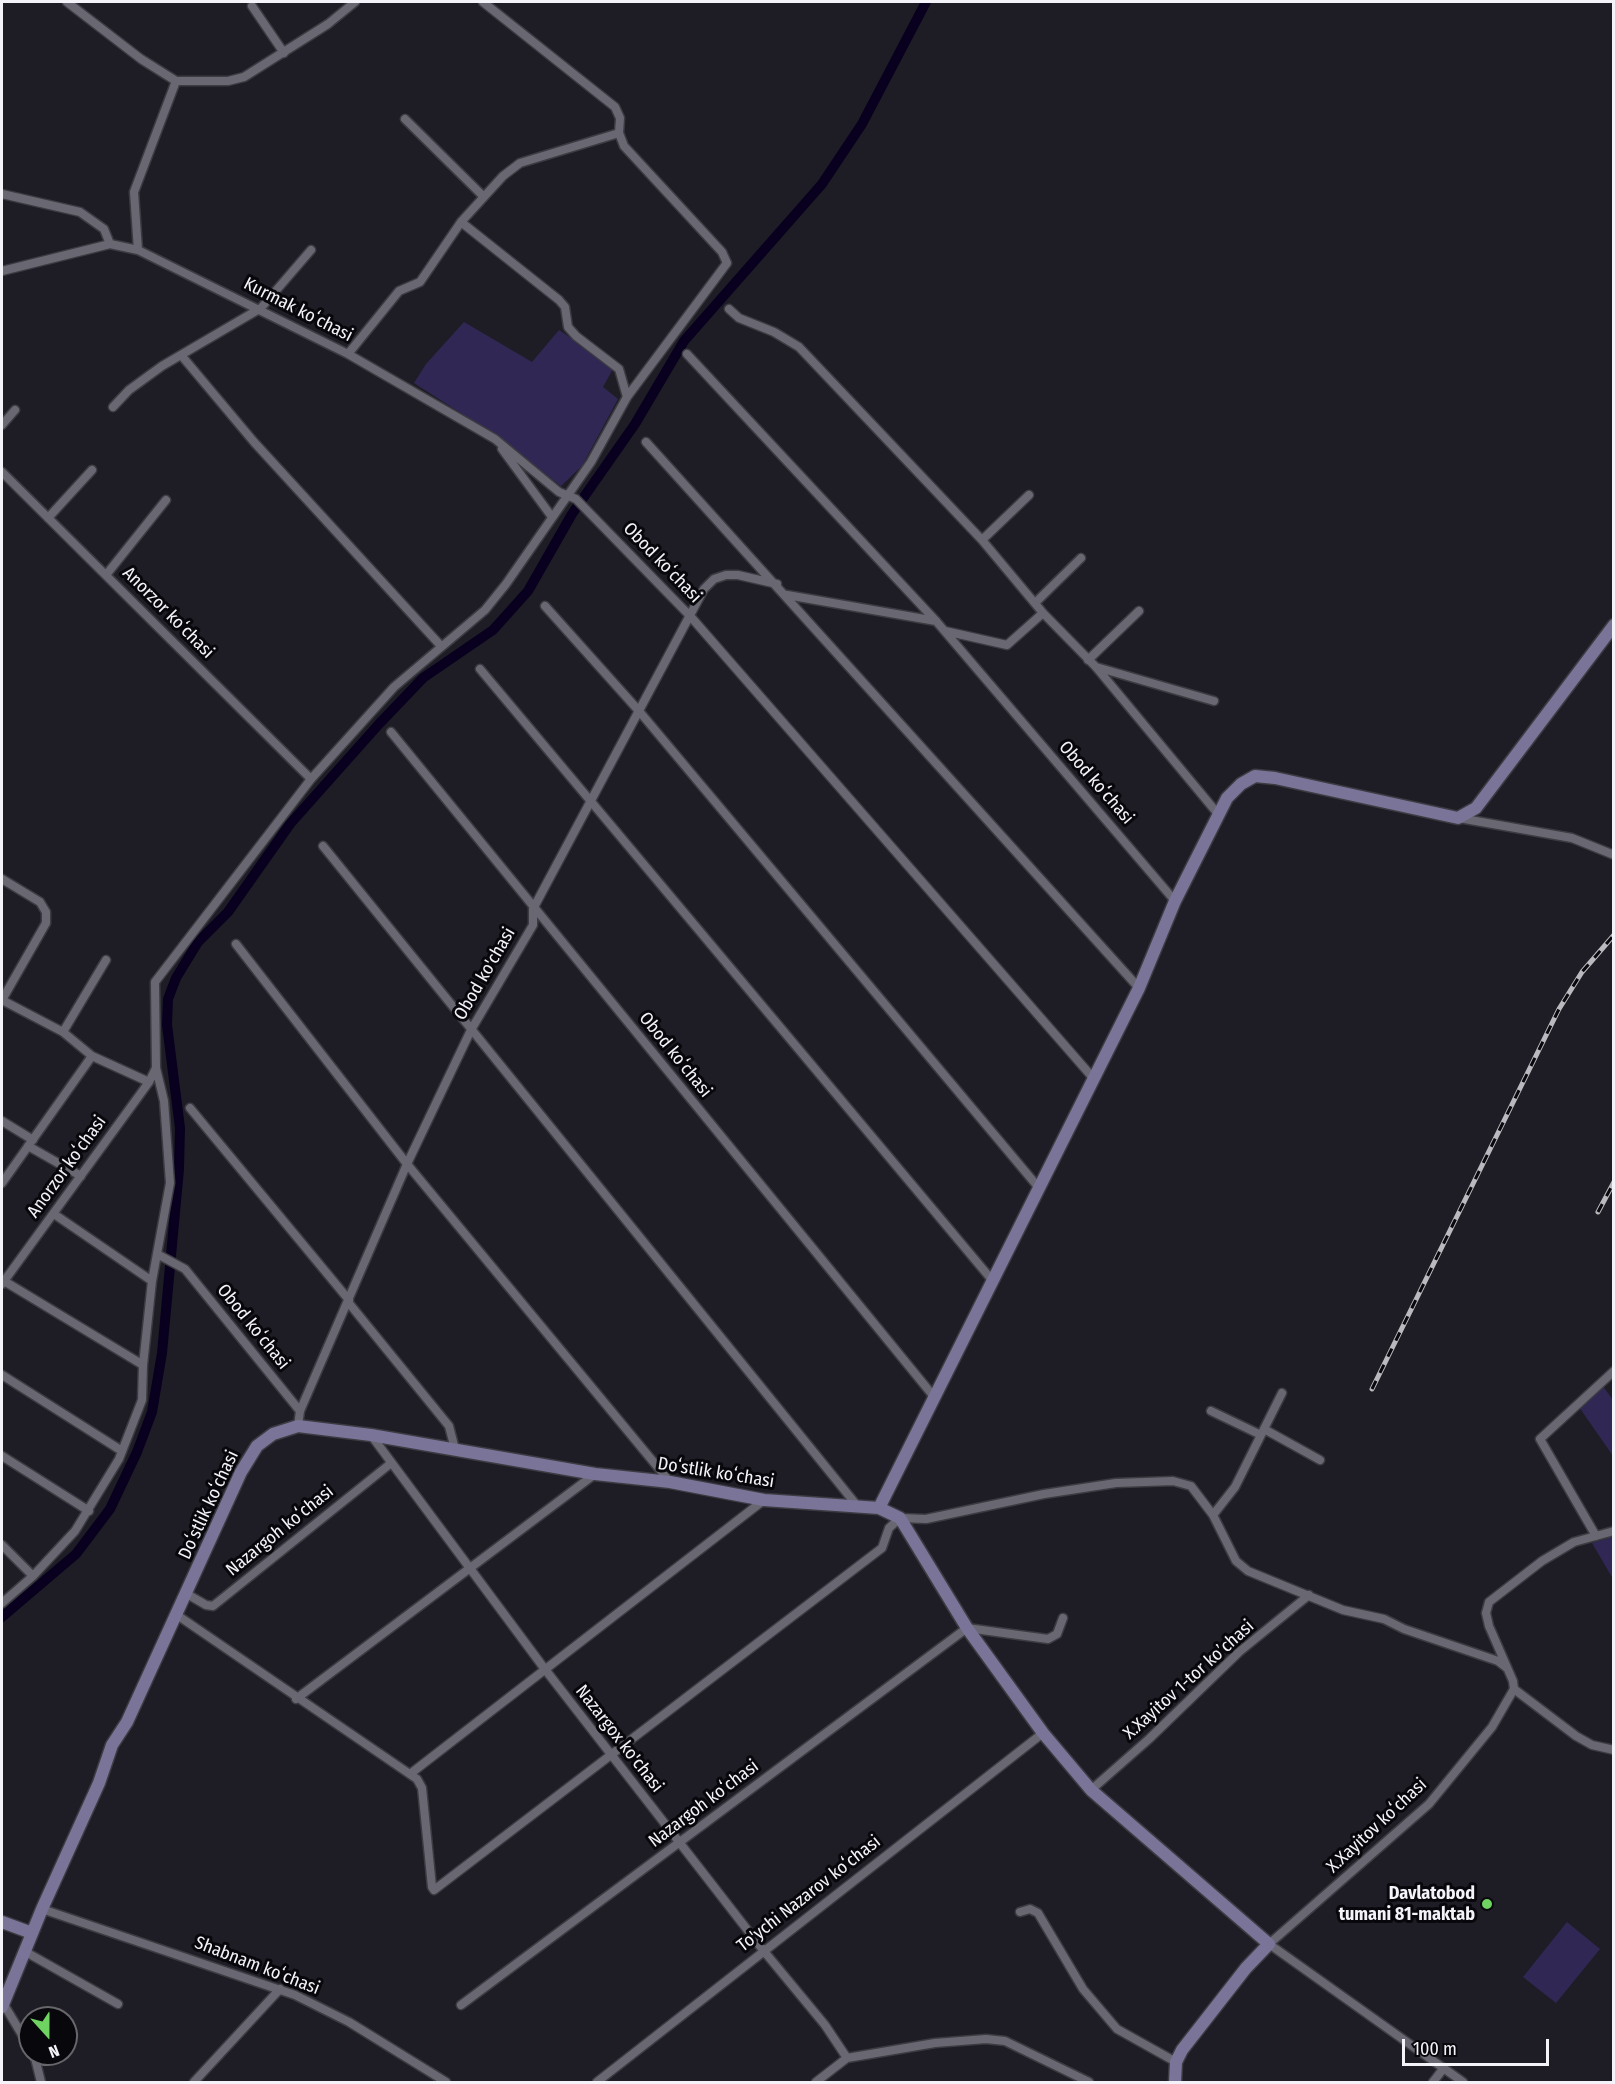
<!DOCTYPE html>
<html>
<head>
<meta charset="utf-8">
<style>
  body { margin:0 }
  #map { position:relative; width:1615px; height:2084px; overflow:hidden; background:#1e1d26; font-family:"Fira Sans Condensed",sans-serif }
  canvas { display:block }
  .frame { position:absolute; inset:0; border:3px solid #f4f3f9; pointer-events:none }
  .north { position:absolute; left:18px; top:2006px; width:60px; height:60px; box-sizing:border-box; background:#08080c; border:2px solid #66666b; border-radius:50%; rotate:159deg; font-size:16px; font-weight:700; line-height:24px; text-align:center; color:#f4f3f9 }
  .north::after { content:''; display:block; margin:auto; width:21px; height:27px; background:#6ed361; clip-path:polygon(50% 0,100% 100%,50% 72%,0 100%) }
  .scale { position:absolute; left:1402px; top:2039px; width:147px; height:27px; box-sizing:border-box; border:3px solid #f4f3f9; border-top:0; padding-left:8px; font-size:18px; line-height:21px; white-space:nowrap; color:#f4f3f9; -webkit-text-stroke:4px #08080c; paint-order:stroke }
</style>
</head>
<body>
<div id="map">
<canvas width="1615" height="2084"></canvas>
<div class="frame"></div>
<div class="north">N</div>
<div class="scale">100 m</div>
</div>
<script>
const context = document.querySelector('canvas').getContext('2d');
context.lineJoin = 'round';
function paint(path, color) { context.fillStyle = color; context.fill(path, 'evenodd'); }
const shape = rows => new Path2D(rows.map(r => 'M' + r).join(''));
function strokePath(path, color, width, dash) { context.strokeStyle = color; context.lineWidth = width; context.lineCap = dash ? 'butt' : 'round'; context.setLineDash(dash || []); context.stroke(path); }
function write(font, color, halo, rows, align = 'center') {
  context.font = font + ' "Fira Sans Condensed",sans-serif'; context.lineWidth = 6; context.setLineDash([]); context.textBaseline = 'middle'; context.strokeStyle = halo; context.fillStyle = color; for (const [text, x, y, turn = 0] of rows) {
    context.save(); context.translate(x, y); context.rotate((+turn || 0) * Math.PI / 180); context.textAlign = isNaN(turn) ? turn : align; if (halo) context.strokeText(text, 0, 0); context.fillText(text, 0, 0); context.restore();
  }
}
paint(shape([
  [464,322,532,362,559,330,614,367,603,387,618,399,582,466,561,486,501,439,414,383,426,364],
  [1602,1385,1613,1400,1613,1456,1579,1407],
  [1613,1537,1614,1537,1613,1579,1592,1543],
  [1567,1922,1600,1949,1556,2003,1523,1977]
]), '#312754');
strokePath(shape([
  [2,1617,76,1554,110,1509,137,1452,152,1412,162,1353,179,1169,180,1128,167,1025,168,999,176,978,198,942,228,912,290,824,379,724,423,678,493,630,528,591,572,514,635,424,684,341,822,184,862,124,926,2]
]), '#08001e', 10);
const street = shape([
  [67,2,141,59,176,81,228,81,244,77,328,24,355,2],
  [252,6,284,53],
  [405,119,483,196],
  [2,194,80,212,104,229,110,244,138,250,348,354,495,439,559,492,576,499,691,617,1094,1079],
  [461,222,559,300,565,307,568,327,576,336,619,369,627,397],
  [138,250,134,192,176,81],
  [2,271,110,244],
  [729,309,739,318,774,332,799,347,982,540,1043,613,1096,667,1218,814],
  [348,354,399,291,420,282,461,222,503,176,520,163,619,133],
  [687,354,936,621,1175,901],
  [181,355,254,442,441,646],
  [113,407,129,390,162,366,261,308,311,250],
  [2,425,15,410],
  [646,442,1139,988],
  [502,449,552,517],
  [2,472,311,779],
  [48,518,92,470],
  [982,540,1029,495],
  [106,575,166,500],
  [787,595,936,621],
  [1035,603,1081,558],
  [545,606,639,711,1039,1188],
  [945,631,1007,645,1043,613],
  [1088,660,1139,611],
  [1096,667,1214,701],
  [480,669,992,1280],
  [391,732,935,1398],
  [1459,818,1572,838,1614,855],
  [323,846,859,1508],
  [2,879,40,902,46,912,46,923,2,1000],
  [236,944,407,1164,670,1482],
  [2,1000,63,1032,92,1056,149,1082],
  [63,1032,106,960],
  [190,1108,349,1300],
  [2,1121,33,1140],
  [28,1146,81,1176],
  [2,1183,92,1056],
  [54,1214,152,1281],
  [157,1254,185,1269,300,1411],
  [4,1281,143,1365],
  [2,1284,149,1082,156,1068],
  [348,1302,449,1426,455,1449],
  [2,1375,122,1451],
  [1211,1411,1261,1435],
  [298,1426,300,1411,407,1164,471,1030,533,925,533,909,704,589,714,579,726,575,738,575,777,584],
  [1264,1429,1320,1460],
  [371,1435,544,1668,763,1950,825,2025,847,2058],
  [2,1456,89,1511],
  [1213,1515,1235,1487,1282,1393],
  [1596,1536,1540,1439,1614,1371],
  [2,1545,33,1576],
  [187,1594,206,1605,213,1606,390,1464],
  [2,1603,33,1576,75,1531,119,1459,142,1400,143,1365,152,1281,170,1183,164,1101,156,1068,155,982,311,779,394,687,485,610,506,584,591,462,627,397,727,263,722,252,624,146,619,133,620,118,615,107,483,2],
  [177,1615,417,1779,422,1788,432,1887,434,1890,882,1548,889,1528,900,1518,926,1519,1044,1494,1116,1483,1173,1481,1191,1486,1213,1515,1236,1561,1248,1571,1343,1610,1384,1619,1404,1629,1498,1661,1507,1668],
  [1514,1689,1576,1736,1592,1745,1614,1750],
  [296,1699,595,1474],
  [410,1774,764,1500],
  [1091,1790,1149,1739,1239,1652,1309,1595],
  [42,1909,295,1995,349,2022,446,2082],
  [1020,1912,1030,1909,1038,1913,1083,1989,1117,2029,1176,2062],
  [24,1951,118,2004],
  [3,2003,30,2048],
  [461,2005,967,1628,1048,1639,1057,1634,1063,1618],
  [34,2054,41,2082],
  [194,2082,280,1989],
  [597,2082,1043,1733],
  [816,2082,847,2058,935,2043,986,2039,1005,2041,1089,2082],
  [1433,2082,1443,2069],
  [1463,2082,1269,1944,1429,1804,1492,1727,1514,1689,1513,1681,1489,1626,1486,1613,1489,1602,1542,1561,1574,1542,1614,1531]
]);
const secondary = shape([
  [879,1508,900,1518,967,1628,1043,1733,1091,1790,1269,1944,1246,1968,1182,2050,1176,2062,1175,2082],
  [2,1922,32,1933],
  [2,2007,42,1909,99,1783,112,1745,127,1722,241,1472,257,1446,273,1434,298,1426,371,1435,595,1474,670,1482,764,1500,879,1508,1139,988,1175,901,1227,798,1241,784,1255,776,1275,778,1458,818,1476,808,1614,625]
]);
strokePath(street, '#3c3b42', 11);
strokePath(secondary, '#3c3b42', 15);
strokePath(street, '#696872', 8);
strokePath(secondary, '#7a7498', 12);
const rail = shape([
  [1598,1212,1614,1182],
  [1372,1389,1559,1009,1582,972,1614,935]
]);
strokePath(rail, '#bab9bf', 5);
strokePath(rail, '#08080c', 3, [9]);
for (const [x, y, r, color] of [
  [1487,1904,6,"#6ed361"]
]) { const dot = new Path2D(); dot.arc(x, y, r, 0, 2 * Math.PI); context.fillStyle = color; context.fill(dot); strokePath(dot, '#08080c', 2); }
write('18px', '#f4f3f9', '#08080c', [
  ["Kurmak koʻchasi",298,310,27],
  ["Obod koʻchasi",662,563,46],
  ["Anorzor koʻchasi",168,613,45],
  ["Obod koʻchasi",1096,783,49],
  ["Obod ko'chasi",485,974,-60],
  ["Obod koʻchasi",675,1055,51],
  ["Anorzor koʻchasi",67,1167,-54],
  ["Obod koʻchasi",253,1327,51],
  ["Doʻstlik koʻchasi",716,1473,9],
  ["Doʻstlik koʻchasi",209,1505,-65],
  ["Nazargoh koʻchasi",280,1531,-39],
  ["X.Xayitov 1-tor koʼchasi",1189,1680,-42],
  ["Nazargox ko'chasi",619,1739,52],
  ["Nazargoh koʻchasi",704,1804,-37],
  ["X.Xayitov koʻchasi",1377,1826,-43],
  ["To'ychi Nazarov koʻchasi",809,1894,-38],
  ["Shabnam koʻchasi",257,1966,21]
]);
write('bold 18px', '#f4f3f9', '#08080c', [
  ["Davlatobod",1475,1894],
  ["tumani 81-maktab",1475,1915]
], 'right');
</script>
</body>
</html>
